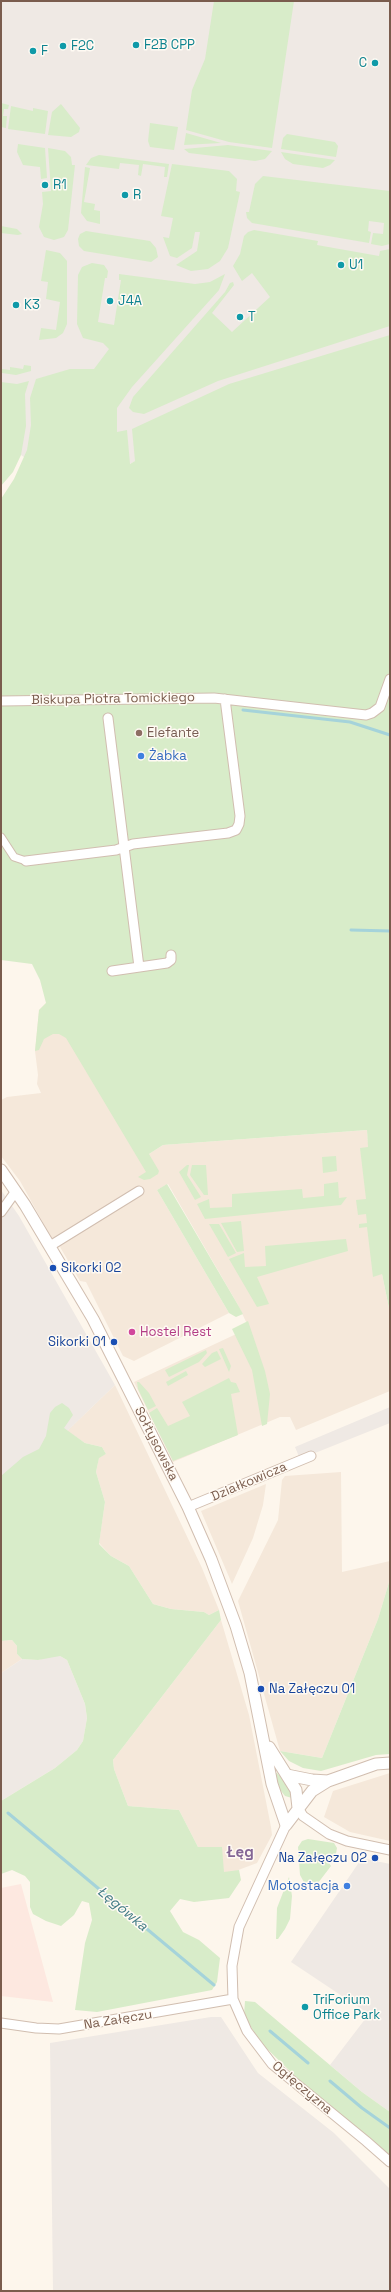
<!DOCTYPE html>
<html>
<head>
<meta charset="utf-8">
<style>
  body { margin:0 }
  #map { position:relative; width:391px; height:2292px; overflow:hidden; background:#fdf6ec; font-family:"Space Grotesk",sans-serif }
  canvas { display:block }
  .frame { position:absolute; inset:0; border:2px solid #7a5c4d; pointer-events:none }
</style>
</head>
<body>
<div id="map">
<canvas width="391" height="2292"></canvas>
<div class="frame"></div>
</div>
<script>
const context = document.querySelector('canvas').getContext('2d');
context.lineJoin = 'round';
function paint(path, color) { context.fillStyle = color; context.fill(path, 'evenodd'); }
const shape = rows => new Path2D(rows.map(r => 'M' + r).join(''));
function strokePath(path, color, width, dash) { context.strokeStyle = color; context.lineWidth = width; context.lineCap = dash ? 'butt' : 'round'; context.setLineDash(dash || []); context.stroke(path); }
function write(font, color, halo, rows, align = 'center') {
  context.font = font + ' "Space Grotesk",sans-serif'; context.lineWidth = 3; context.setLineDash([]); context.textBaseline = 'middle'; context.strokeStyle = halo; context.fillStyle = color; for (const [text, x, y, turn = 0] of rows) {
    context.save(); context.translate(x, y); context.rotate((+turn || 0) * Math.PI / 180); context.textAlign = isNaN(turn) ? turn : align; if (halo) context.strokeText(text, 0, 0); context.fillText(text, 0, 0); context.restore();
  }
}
paint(shape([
  [46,1003,149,1154,163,1145,367,1130,376,1245,390,1313,390,1391,296,1430,290,1417,280,1417,173,1462,134,1382,249,1328,238,1305,168,1184,157,1190,229,1313,134,1361,123,1356,86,1282,80,1281,60,1247,57,1248,20,1181,1,1156,1,1100,7,1097,41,1093,37,1084,38,1075,35,1051,39,1010],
  [115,1385,202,1568,219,1610,209,1615,204,1612,171,1609,153,1604,129,1566,111,1556,99,1543,105,1502,96,1472,99,1457,106,1454,102,1447,85,1443,67,1431],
  [341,1472,342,1572,390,1561,390,1579,378,1619,322,1758,280,1751,238,1601,278,1520,282,1480,285,1476],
  [266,1484,263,1505,253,1538,232,1584,201,1511],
  [221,1620,249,1715,271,1827,272,1835,257,1863,233,1872,224,1872,198,1847,179,1810,128,1806,114,1769,113,1760],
  [12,1640,17,1646,17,1654,22,1659,1,1673,1,1641],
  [390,1773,390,1841,350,1832,324,1817,333,1791]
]), '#f5e8da');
paint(shape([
  [21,1884,53,2002,1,1996,1,1888]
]), '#fde8e0');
paint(shape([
  [1,1,390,1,390,366,209,419,130,464,1,581,27,459,1,442],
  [1,1190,19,1216,115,1385,1,1495],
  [390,1407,390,1423,300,1459,295,1447],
  [52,1656,60,1656,67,1660,85,1704,87,1718,83,1741,77,1750,55,1768,1,1801,1,1673,22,1659,38,1660],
  [362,1858,390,1864,390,2112,362,2092,330,2065,369,2014,291,1962],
  [211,2017,221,2017,258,2073,334,2133,390,2189,390,2291,53,2291,50,2043]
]), '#efe9e4');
paint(shape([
  [214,1,294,1,272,148,229,142,186,130,192,90,205,59],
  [1,103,9,105,8,109,4,109,3,116,7,116,6,128,1,127],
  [61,104,80,128,79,132,71,137,48,135,52,112],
  [11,106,33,111,33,108,48,111,45,134,8,129],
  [150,123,178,127,174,150,150,147,148,141],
  [186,133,221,143,184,145],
  [287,134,335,142,338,146,336,157,281,149,283,138],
  [18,144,45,148,47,178,41,179,40,167,23,165,17,152],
  [228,145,272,151,265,159,255,161,189,153,184,149],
  [48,148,65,151,71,157,72,165,75,165,68,230,64,237,54,240,44,237,39,227,43,204,42,192,51,191],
  [281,152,335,160,330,165,323,168,293,164,285,159],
  [99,155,169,164,167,177,164,177,165,167,143,164,141,176,138,175,139,165,120,163,119,169,86,165,91,158],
  [172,164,229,171,237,179,236,191,240,192,228,248,220,261,208,269,191,271,176,265,197,251,200,232,195,232,192,248,177,258,170,256,163,237,169,238,173,218,161,216],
  [85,167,90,168,84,202,95,204,94,210,100,211,100,224,87,221,81,213],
  [263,176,390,191,390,244,382,246,371,244,373,233,383,234,384,223,369,221,368,231,371,232,369,243,252,223,247,218,246,212,249,212,255,184],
  [1,226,17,229,22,234,18,235,1,233],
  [254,230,318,241,317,245,379,256,380,251,390,249,390,326,218,381,144,414,133,412,129,408,133,397,225,292,230,283,233,282,234,285,212,313,232,332,270,297,252,273,242,281,233,266,240,254,244,236,248,232],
  [86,231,150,241,156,248,158,257,151,262,84,251,79,246,78,239,80,234],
  [46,250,60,253,67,261,67,324,63,333,56,338,39,340,41,328,56,330,60,302,46,299,48,282,41,281],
  [92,263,104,265,108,271,107,278,105,278,98,322,114,325,121,280,119,280,119,274,195,284,210,282,225,274,219,290,132,387,117,408,117,432,127,430,130,464,135,461,132,429,229,384,390,335,390,1313,382,1274,373,1277,367,1227,359,1228,359,1224,367,1223,366,1214,358,1215,356,1200,366,1199,360,1148,368,1147,367,1130,163,1145,149,1154,159,1171,158,1174,150,1179,144,1180,138,1177,146,1172,66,1038,59,1034,53,1034,44,1039,39,1050,35,1051,39,1010,46,1003,40,980,32,964,1,960,1,499,14,479,27,450,31,425,30,398,36,379,70,369,94,369,109,349,103,343,83,338,77,324,78,275,82,267],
  [24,365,31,366,31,371,16,375,2,373,2,369,10,370,10,367,23,369],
  [29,381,25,394,26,426,21,455,13,472,1,486,1,382,17,384],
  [336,1156,337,1171,323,1173,322,1157],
  [187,1165,189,1165,187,1175,201,1197,195,1200,179,1172],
  [192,1165,206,1165,208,1195,204,1195,190,1175],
  [338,1182,339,1198,347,1197,341,1205,205,1219,197,1204,209,1199,210,1208,232,1207,232,1194,302,1189,303,1198,324,1196,324,1184],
  [167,1184,238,1305,243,1314,236,1317,229,1313,157,1190],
  [241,1221,244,1251,237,1252,221,1223],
  [209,1224,219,1224,236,1253,228,1257],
  [346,1239,348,1251,257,1277,269,1304,257,1307,229,1259,244,1253,245,1267,266,1266,265,1246],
  [248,1321,265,1371,270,1394,267,1424,262,1426,252,1370,232,1329],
  [223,1348,231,1366,229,1372,219,1349],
  [206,1350,207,1353,199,1362,169,1377,165,1370],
  [217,1351,221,1359,205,1367,202,1364,212,1353],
  [186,1371,188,1375,168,1386,166,1382],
  [229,1378,231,1382,236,1383,240,1392,231,1394,238,1435,173,1461,149,1413,157,1408,168,1426,190,1416,182,1402],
  [137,1382,139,1382,149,1393,156,1406,148,1410,138,1389],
  [62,1403,69,1408,73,1415,64,1428,85,1443,102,1447,106,1454,99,1458,96,1472,105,1502,99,1544,111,1556,129,1566,153,1604,171,1609,204,1612,209,1615,219,1610,221,1620,113,1760,114,1769,128,1806,179,1810,198,1847,222,1847,224,1872,239,1870,241,1880,229,1898,194,1902,180,1899,170,1911,183,1932,199,1940,220,1958,217,1982,212,1990,97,2012,75,2010,85,1943,92,1920,89,1903,82,1901,74,1915,61,1926,46,1921,33,1914,30,1907,30,1882,25,1876,12,1870,1,1874,1,1801,55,1768,77,1750,83,1741,87,1718,85,1704,67,1660,60,1656,38,1660,22,1659,17,1654,17,1646,12,1640,1,1641,1,1476,23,1457,39,1449,46,1436,50,1413,55,1407],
  [390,1579,390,1754,376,1755,321,1771,303,1768,289,1761,280,1751,322,1758,378,1619],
  [275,1773,277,1773,284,1780,292,1793,292,1798,285,1796,278,1787],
  [308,1839,334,1843,337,1848,335,1859,332,1858,329,1863,331,1866,318,1883,314,1886,305,1884,300,1875,298,1847,302,1841],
  [289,1877,292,1896,290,1919,285,1929,278,1939,276,1939,277,1908],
  [245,2001,255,2002,362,2092,390,2112,390,2156,296,2077,260,2042,244,2015]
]), '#d8ecc9');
strokePath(shape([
  [243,710,350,722,390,735],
  [351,930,390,931],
  [8,1813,214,1985],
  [270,2031,308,2063],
  [330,2081,362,2108,390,2128]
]), '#a5d3da', 3);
const pedestrian = shape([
  [1,837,14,857,26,861]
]);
const minor = shape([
  [1,701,214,698,366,715,372,713,380,707,390,679],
  [108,718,139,967],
  [26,861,116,850,133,844,228,833,236,830,239,824,240,816,225,699],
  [112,971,167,963,171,960,171,955],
  [1,1212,16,1191],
  [50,1246,139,1191],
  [188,1507,311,1456],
  [298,1808,303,1816,329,1834,347,1841,390,1850],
  [286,1825,239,1927,232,1966,233,1999,247,2031,272,2064,366,2141,390,2162],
  [1,2023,36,2028,59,2029,233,1999]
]);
const tertiary = shape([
  [1,1170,25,1205,93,1319,188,1507,211,1559,236,1626,250,1673,272,1784,286,1825],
  [269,1747,296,1790,298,1808],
  [287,1775,312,1780,328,1781],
  [286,1825,312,1791,328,1781,376,1764,390,1763]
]);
strokePath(pedestrian, '#d1beb0', 9);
strokePath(minor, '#d1beb0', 11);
strokePath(tertiary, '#d1beb0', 13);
strokePath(pedestrian, '#fff', 7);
strokePath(minor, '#fff', 9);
strokePath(tertiary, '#fff', 11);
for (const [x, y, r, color] of [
  [136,45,4,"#0f9aa8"],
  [63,46,4,"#0f9aa8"],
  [33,51,4,"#0f9aa8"],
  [375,63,4,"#0f9aa8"],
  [45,185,4,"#0f9aa8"],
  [125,195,4,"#0f9aa8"],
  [341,265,4,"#0f9aa8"],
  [110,301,4,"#0f9aa8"],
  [16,305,4,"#0f9aa8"],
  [240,317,4,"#0f9aa8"],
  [139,733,4,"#8d6e63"],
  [141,756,4,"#3f7fe0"],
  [53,1268,4,"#1a4fb4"],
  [132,1332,4,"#d1479c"],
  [114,1342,4,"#1a4fb4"],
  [261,1689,4,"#1a4fb4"],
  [375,1858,4,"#1a4fb4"],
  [347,1886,4,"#3f7fe0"],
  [305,2007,4,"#0f9aa8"]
]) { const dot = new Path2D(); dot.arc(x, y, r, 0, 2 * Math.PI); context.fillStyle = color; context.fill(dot); strokePath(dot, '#fffaf3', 1.5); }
write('13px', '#0d838f', '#fffaf3', [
  ["F2B CPP",144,45],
  ["F2C",71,46],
  ["F",41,51],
  ["C",367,63,"right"],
  ["R1",53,185],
  ["R",133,195],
  ["U1",349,265],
  ["J4A",118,301],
  ["K3",24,305],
  ["T",248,317],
  ["TriForium",313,2000],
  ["Office Park",313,2015]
], 'left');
write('13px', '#7a5c4d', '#fffaf3', [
  ["Biskupa Piotra Tomickiego",113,699,-1],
  ["Sołtysowska",156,1444,63],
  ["Działkowicza",249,1482,-23],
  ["Na Załęczu",118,2020,-9],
  ["Ogłęczyzna",302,2088,40]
]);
write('13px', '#785e54', '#fffaf3', [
  ["Elefante",147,733]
], 'left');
write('13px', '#366cbe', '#fffaf3', [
  ["Żabka",149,756],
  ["Motostacja",339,1886,"right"]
], 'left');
write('13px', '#164399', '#fffaf3', [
  ["Sikorki 02",61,1268],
  ["Sikorki 01",106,1342,"right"],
  ["Na Załęczu 01",269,1689],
  ["Na Załęczu 02",367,1858,"right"]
], 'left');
write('13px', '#b23c85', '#fffaf3', [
  ["Hostel Rest",140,1332]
], 'left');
write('italic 14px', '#437c86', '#fffaf3', [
  ["Łęgówka",122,1909,40]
]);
write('bold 15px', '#846695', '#fffaf3', [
  ["Łęg",240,1853]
]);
</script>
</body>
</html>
